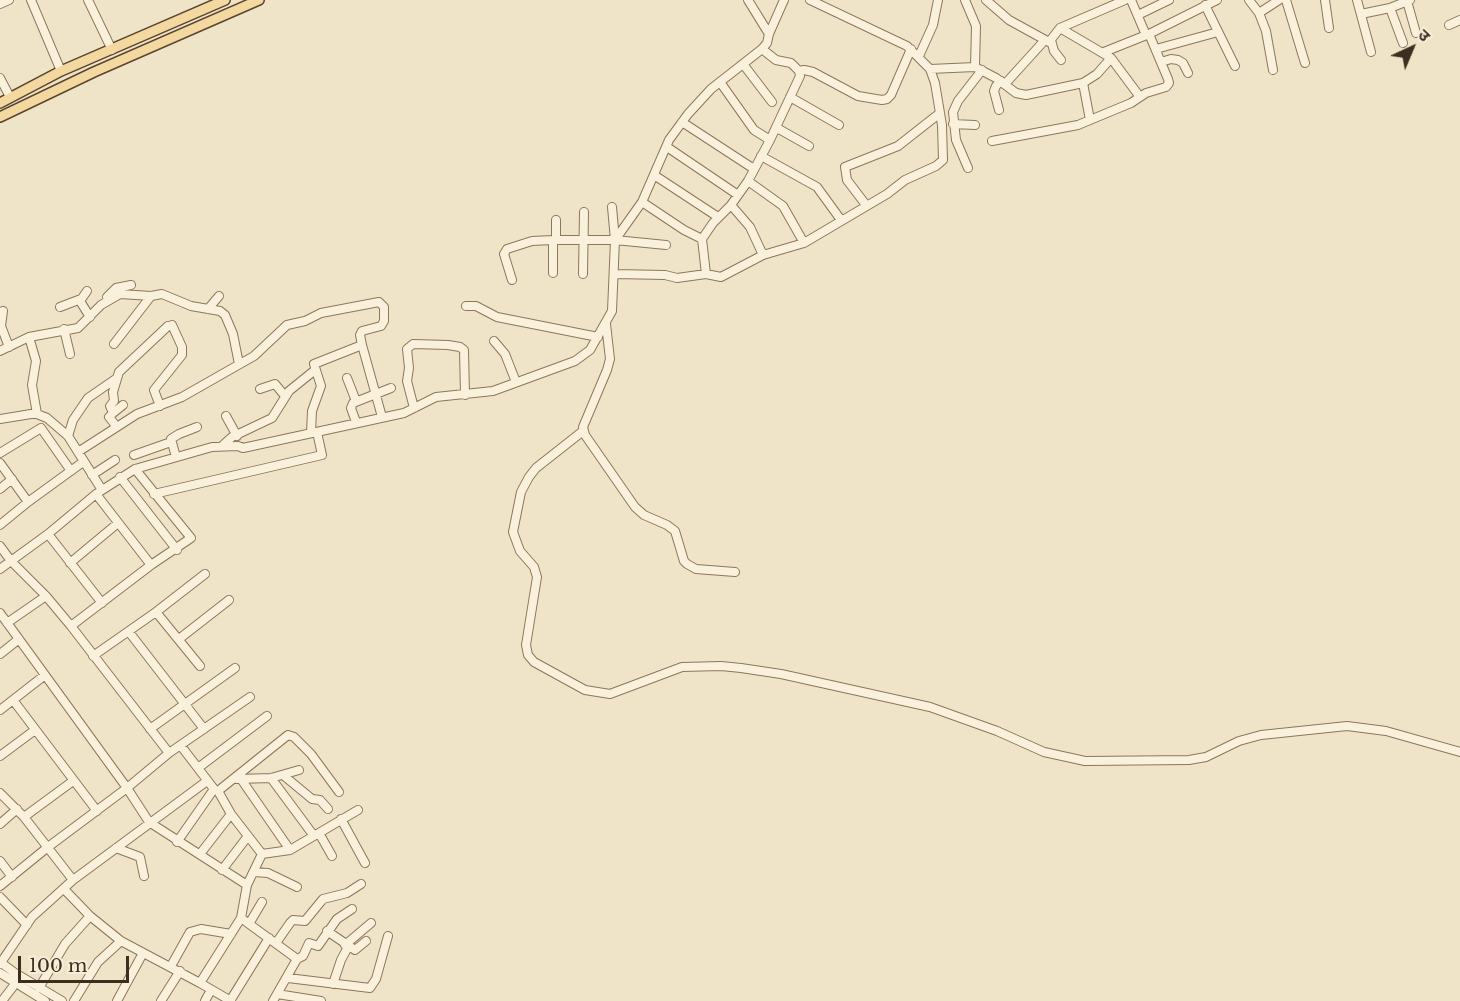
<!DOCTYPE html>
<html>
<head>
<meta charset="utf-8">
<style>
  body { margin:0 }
  #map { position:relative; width:1460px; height:1001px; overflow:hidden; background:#f0e4c8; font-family:"Libre Baskerville","Noto Sans Devanagari",serif }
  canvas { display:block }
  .north { position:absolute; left:1382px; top:18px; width:60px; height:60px; -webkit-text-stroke:4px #f7eed8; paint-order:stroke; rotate:44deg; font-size:16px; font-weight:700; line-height:24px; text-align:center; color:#3d2e20 }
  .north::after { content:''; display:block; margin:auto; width:21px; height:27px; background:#3d2e20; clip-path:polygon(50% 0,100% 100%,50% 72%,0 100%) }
  .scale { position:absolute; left:18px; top:956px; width:111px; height:27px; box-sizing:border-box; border:3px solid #3d2e20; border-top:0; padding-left:8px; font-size:18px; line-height:21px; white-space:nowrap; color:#3d2e20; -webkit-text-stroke:4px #f7eed8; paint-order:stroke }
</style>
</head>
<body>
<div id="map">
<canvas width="1460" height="1001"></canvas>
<div class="north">उ</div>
<div class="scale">100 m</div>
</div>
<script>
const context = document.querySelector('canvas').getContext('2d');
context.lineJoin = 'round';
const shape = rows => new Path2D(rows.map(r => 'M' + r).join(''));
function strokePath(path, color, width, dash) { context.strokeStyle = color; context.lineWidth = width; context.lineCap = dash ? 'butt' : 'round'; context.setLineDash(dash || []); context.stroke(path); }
const minor = shape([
  [31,0,61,71],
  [88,0,112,50],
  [986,0,1009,20,1049,42,1060,28,1125,0],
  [1131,0,1146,35],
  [1249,0,1259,13,1266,31,1273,70],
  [1286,0,1305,63],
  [1325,0,1329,28],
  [1357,0,1371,52],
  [1407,1,1416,33],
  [0,4,9,0],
  [1205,5,1235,66],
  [1390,8,1403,43],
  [1259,13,1279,0],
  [1361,14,1390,8,1410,0],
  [1138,15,1169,0],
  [1449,25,1460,20],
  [1060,28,1111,58,1140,97],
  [769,34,784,0],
  [1051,40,1054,51,1061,60],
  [1156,49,1218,32],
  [1104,52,1149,34,1217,0],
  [919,56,933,25,938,0],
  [1161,62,1171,59,1178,60,1183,63,1188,73],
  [743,64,772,102],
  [975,67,996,78,1016,93,1026,95,1083,83,1097,74,1111,58],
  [930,69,975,67,976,26,965,0],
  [799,71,804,70,813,72,858,96,882,100,887,99,891,95,911,49],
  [0,78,10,97],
  [720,82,754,130,770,140],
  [1083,83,1090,120],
  [1005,84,1044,41],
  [790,97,839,125],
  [999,110,994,91,996,86,1001,81],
  [682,122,754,169],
  [953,124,975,125],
  [777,128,809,146],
  [992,141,1078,125,1131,103,1146,93,1166,87,1169,83,1168,79,1149,34],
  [667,147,738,195],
  [761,156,817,187,841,220],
  [968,168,956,140,953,112,958,101,982,70],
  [654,175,718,217],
  [748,181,783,206,804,243],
  [642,202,684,230,702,239,713,223,731,205,748,181,770,140,800,76,799,71,791,63,776,60,762,49],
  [731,205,750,227,763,255,804,243,887,194,905,180,936,166,943,160,942,125,935,83,930,69,907,46,810,0],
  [866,205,847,180,845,167,898,146,940,113],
  [702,239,706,274],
  [556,240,556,220],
  [615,240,666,245],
  [553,273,553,240,615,240,642,202,669,140,688,114,711,89,762,49,767,43,769,34,748,0],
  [583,274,584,212],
  [615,274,665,275,677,278,706,274,721,277,763,255],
  [512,280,504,254,507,249,532,241,553,240],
  [87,291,80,301,90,317],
  [107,297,116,288,131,285],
  [466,306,476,306,497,317,598,337],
  [60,307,81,299],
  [208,309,219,296],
  [3,311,1,326,9,347],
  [606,324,610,359,607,370,583,427,585,435,635,507,644,515,667,525,675,531,684,561,687,564,696,569,735,572],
  [64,329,70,354],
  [29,337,36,361,32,385,37,414],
  [494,341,505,354,516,382],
  [114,344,151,296],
  [362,345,382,417],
  [0,351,29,337,78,328,101,305,120,294,151,296,162,294,191,306,220,311,225,315,233,334,239,364],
  [347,378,356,401],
  [260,389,275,384,285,396],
  [160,406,154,390,182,355,182,347,172,325],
  [414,408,407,381,409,368,407,349,413,344,448,345,460,347,464,350,465,395],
  [113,413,123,405],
  [226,416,237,436],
  [0,419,31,414,37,414,47,418,68,436,102,490],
  [356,422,351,408,353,403,391,388],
  [117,427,109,417,113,413,110,406,114,401,113,392,119,372,168,326],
  [583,431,536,468,529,477,521,492,513,532,520,551,534,567,537,577,526,645,528,655,534,662,585,690,610,694,682,667,721,666,741,668,781,674,930,707,997,731,1044,752,1085,761,1189,760,1206,757,1239,741,1261,735,1347,726,1386,731,1460,752],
  [68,436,73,420,88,398,117,378],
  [222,446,232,437,272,418,289,391,315,370],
  [78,452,137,414,182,397,254,356,287,325,305,321,321,313,379,302,384,307,384,321,381,326,362,331,360,335,362,345,314,364,321,386,312,411,311,433],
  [0,453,41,428,71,471],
  [134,455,171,442],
  [176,457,171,439,179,434,197,427],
  [0,463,28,502],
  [92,475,115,460],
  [120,477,177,550],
  [0,489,12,479],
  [96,494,151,565],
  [154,494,322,455,317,432],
  [0,525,28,502,83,462],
  [48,534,102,603],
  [0,546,11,561,46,596,71,626,169,753,127,788,149,822,247,885,241,918,200,983,121,941,90,916,64,889],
  [70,563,118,523],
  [0,569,48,534,96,494,135,469,212,447,238,446,243,448,404,413,436,397,493,391,575,361,590,350,612,311,615,240,612,207],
  [156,612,200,666],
  [0,613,127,788,48,847,0,886],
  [7,623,46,596],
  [71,626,151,565,191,538,135,469],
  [129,632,204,729],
  [179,639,229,600],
  [0,654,19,639],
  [93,656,156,612,205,574],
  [13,700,97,811],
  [0,710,45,675],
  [150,729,235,668],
  [181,746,214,789,218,791,231,814,262,854,247,885],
  [169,753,250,697],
  [0,756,35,730],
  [198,768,267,716],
  [283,775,312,799,320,800,328,809],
  [271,778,314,836],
  [237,779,271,778,299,770],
  [241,779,290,850],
  [218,791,288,735,294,737,311,754,339,792],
  [0,793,24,817,73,880],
  [24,817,73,781],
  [341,819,365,863],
  [0,824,17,809],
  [319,833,332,856],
  [177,842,214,789],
  [116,848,140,857,144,876],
  [200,854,231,814],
  [262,854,290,850,358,810],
  [0,861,12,877],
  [222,870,248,836],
  [254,872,268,873,297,887],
  [0,897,27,925],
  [241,918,297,959,273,1001],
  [249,924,262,902],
  [327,931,355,950,366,941],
  [276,943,290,923,293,920,305,921,323,899,347,893,361,884],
  [345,945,371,923],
  [297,959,303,956,309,943,318,946,337,919,352,909],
  [0,962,15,973,62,1001],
  [0,964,32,917,73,880,207,781],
  [171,966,190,932,201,929,231,934],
  [0,973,45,1001],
  [288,978,370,988,376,979,388,936],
  [200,983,231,1001],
  [333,984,341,960,348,947],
  [39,988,65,944,90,916],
  [277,994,321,1001],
  [2,1001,15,984],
  [74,1001,98,962,121,941],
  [117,1001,143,953],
  [161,1001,180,971],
  [205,1001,211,990],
  [230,1001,269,938]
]);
const major = shape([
  [0,103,61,71,225,0],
  [0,117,94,72,259,0]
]);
strokePath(minor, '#8d765c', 10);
strokePath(major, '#5b4430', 12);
strokePath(minor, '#faf1dc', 8);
strokePath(major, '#f3d9a0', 9);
</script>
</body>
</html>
